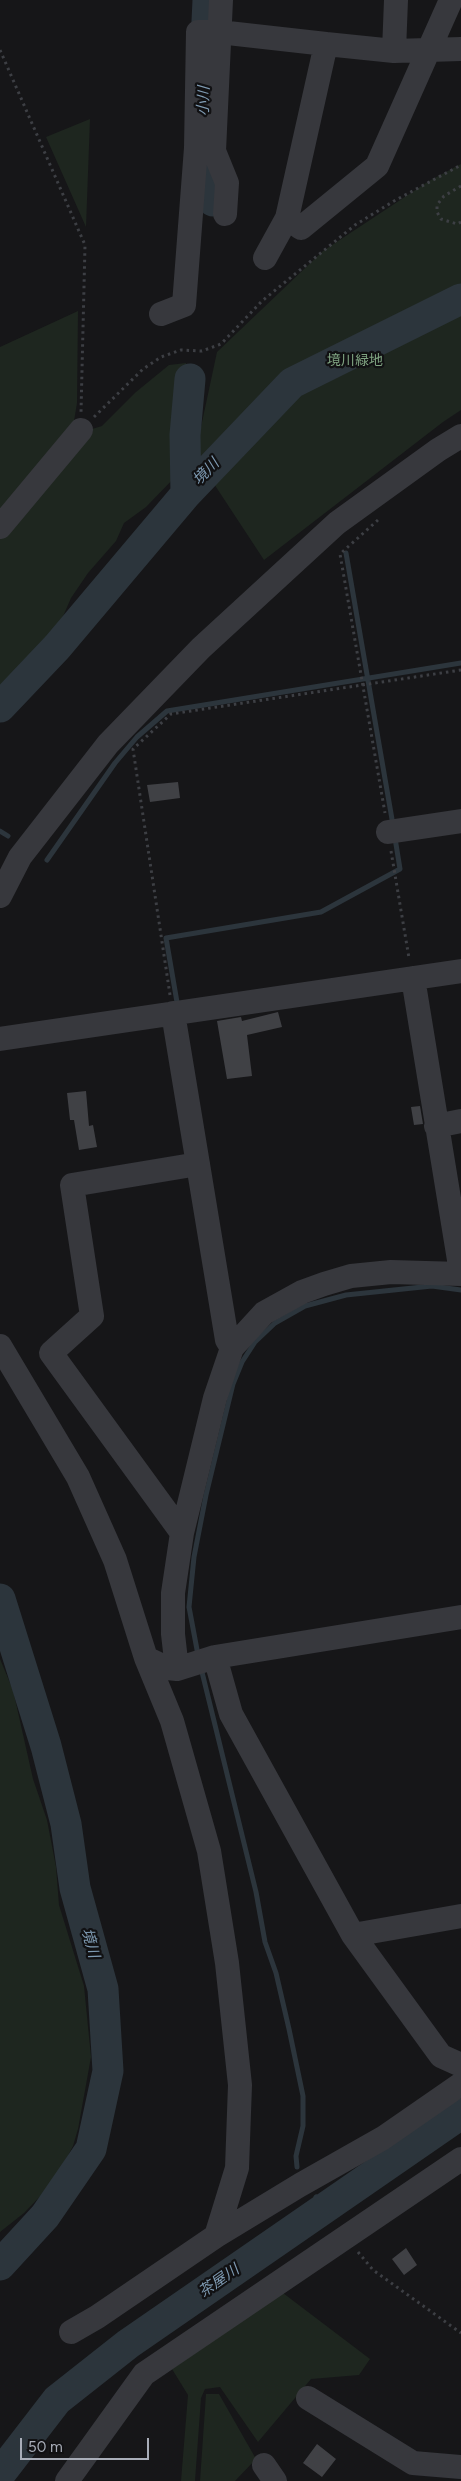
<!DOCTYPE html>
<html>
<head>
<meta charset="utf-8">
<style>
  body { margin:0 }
  #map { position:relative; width:461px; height:2481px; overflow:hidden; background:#161618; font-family:Figtree,sans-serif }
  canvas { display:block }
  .scale { position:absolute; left:20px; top:2438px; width:129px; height:22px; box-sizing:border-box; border:2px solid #a8adb8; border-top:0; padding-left:6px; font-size:15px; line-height:18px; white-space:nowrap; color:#a8adb8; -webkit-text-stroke:4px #111113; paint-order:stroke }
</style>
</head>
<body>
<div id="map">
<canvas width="461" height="2481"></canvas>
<div class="scale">50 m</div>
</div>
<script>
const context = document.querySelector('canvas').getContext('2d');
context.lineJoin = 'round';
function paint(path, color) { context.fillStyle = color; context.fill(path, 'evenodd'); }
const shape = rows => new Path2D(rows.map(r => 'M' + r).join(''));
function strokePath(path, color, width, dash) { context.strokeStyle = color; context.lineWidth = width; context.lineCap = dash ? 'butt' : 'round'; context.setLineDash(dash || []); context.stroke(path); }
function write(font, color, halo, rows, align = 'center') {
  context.font = font + ' Figtree,"Noto Sans JP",sans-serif'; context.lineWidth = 4.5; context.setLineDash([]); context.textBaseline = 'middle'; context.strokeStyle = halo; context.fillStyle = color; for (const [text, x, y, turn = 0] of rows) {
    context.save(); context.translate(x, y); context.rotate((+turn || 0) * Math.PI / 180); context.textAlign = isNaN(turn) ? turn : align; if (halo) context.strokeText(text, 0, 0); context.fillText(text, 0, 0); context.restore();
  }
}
paint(shape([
  [90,119,86,227,46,137],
  [461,164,461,410,443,422,264,560,195,455,217,352,323,251,429,181],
  [78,311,77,403,74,421,0,517,0,347],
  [186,363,186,370,182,376,179,473,146,507,124,523,116,541,88,573,71,598,54,637,0,688,0,539,92,429,102,426,136,392,169,365],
  [0,1659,13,1690,33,1779,47,1820,56,1867,59,1905,84,1986,91,2057,78,2129,73,2146,61,2169,53,2183,24,2213,0,2232],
  [283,2293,370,2359,359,2375,311,2379,258,2442,220,2387,205,2389,201,2398,195,2481,181,2481,188,2395,172,2369],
  [206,2394,219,2394,256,2459,235,2481,200,2481]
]), '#1e261f');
strokePath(shape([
  [346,553,393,825],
  [0,831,8,836],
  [47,860,115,763,137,737,167,711,461,663],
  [178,1008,166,938,321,912,400,869,395,838],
  [198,1655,189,1607,194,1557,206,1495,233,1384,242,1362,255,1342,275,1323,305,1306,346,1295,432,1286,461,1290],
  [201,1668,256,1892,265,1942,276,1973,289,2029,303,2096,303,2126,296,2156,297,2167],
  [316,2197,324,2209]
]), '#2c353c', 5);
strokePath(shape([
  [205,64,208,0],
  [203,129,203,145,209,190,213,201],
  [186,494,185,435,190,379],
  [0,707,57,647,186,494,292,383,461,299],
  [0,1599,46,1746,66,1824,75,1888,103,1989,108,2071,91,2149,45,2216,0,2265],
  [0,2474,57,2400,128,2344,461,2114]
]), '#2c353c', 31);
paint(shape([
  [178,782,180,798,150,802,147,785],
  [278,1012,282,1027,247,1035,252,1076,227,1079,217,1021,241,1017,242,1021],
  [86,1091,89,1126,93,1125,97,1147,79,1150,74,1120,70,1120,67,1093],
  [420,1106,423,1124,414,1125,411,1107],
  [406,2248,417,2265,404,2275,392,2259],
  [317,2444,336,2459,322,2477,303,2463]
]), '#404145');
strokePath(shape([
  [0,50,85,245,81,412],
  [461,186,444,196,437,205,437,212,441,219,457,224,461,222],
  [94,417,143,369,161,357,181,350,202,351,221,344,262,301,355,225,394,201,461,165],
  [378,520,340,554,385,813],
  [391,851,409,958],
  [170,995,133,749,171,714,461,670],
  [358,2252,373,2270,461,2333]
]), '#3d3f44', 3, [2.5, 4]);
strokePath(shape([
  [221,0,214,151,227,183,225,214],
  [394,51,396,0],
  [287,218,301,228,377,166,451,0],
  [265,258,287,218,326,44,394,51,461,49],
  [161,314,184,305,196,148,198,32,219,32,326,44],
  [0,527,81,430],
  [388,832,461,821],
  [0,896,20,857,108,744,201,648,337,523,438,450,461,436],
  [413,978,461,1272],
  [173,1013,227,1340,232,1348],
  [0,1039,461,971],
  [436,1126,461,1121],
  [0,1346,78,1477,115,1560,146,1658,167,1668,177,1669,215,1657,461,1617],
  [182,1533,51,1353,92,1316,72,1185,198,1164],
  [215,1657,231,1714,353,1935,441,2056,461,2065],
  [146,1658,172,1721,209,1851,227,1963,240,2085,237,2168,216,2236],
  [177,1669,173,1634,173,1593,182,1533,215,1398,232,1348,264,1313,302,1292,324,1284,351,1276,391,1272,461,1274],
  [353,1935,461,1916],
  [71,2332,97,2317,216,2236,300,2185,383,2138,461,2084],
  [308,2398,413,2463,461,2467],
  [264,2465,275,2481],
  [67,2481,144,2374,461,2159]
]), '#37383d', 24);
write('14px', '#7fa381', '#111113', [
  ["境川緑地",355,361]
]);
write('italic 15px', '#7f9bb3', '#111113', [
  ["小川",204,101,-88],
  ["境川",206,472,-46],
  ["境川",90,1943,74],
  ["茶屋川",219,2281,-35]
]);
</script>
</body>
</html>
